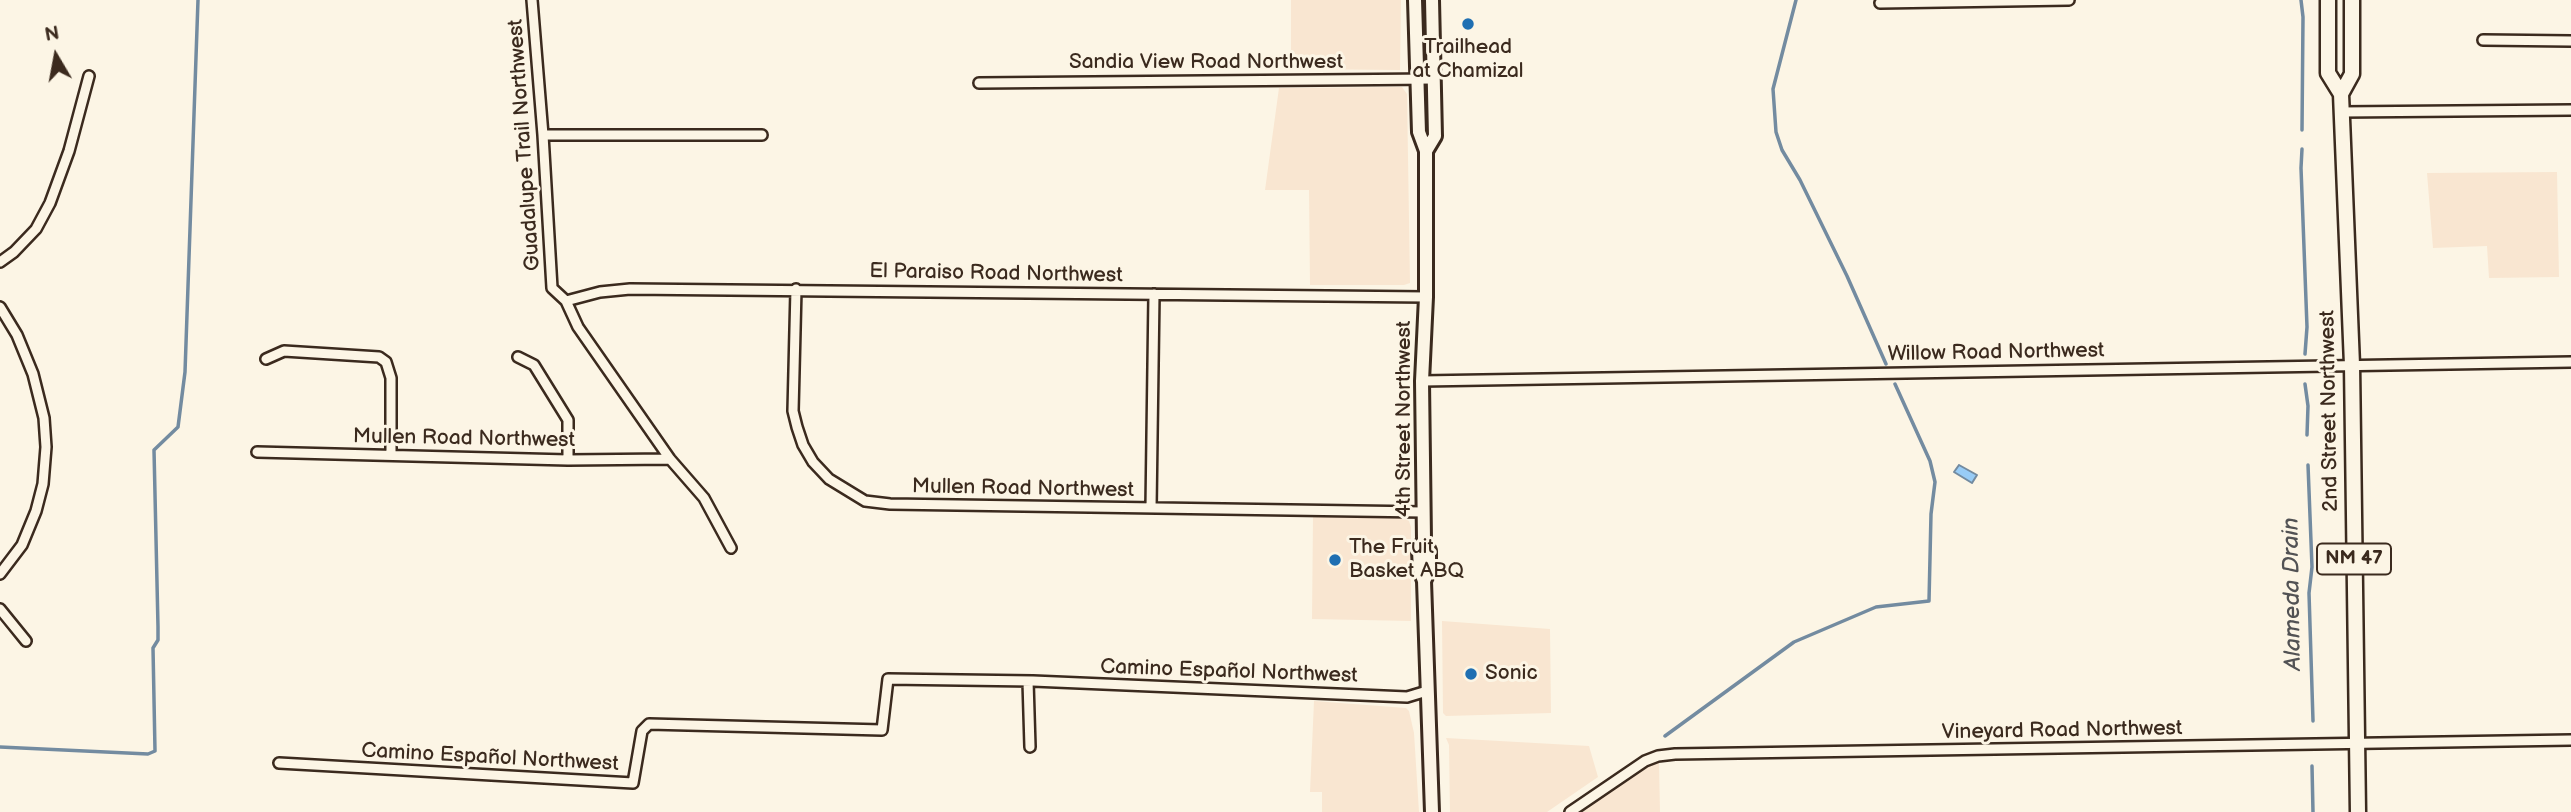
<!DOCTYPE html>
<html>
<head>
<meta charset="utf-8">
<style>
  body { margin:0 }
  #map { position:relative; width:2571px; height:812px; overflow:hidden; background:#fcf5e5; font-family:"Balsamiq Sans",sans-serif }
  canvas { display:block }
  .north { position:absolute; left:21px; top:21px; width:70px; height:70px; -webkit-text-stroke:5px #fcf5e5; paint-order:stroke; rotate:350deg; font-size:19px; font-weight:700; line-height:28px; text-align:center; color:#3b2a1e }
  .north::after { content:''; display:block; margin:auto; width:24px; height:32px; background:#3b2a1e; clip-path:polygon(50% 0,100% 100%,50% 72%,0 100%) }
</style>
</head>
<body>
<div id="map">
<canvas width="2571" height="812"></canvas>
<div class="north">N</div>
</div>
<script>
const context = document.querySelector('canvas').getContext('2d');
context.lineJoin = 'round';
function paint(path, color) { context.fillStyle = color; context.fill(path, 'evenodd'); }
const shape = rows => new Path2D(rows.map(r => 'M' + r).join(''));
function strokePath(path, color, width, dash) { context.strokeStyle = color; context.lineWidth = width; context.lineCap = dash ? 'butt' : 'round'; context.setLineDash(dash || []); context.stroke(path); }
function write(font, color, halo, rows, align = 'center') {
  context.font = font + ' "Balsamiq Sans",sans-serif'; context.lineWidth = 6; context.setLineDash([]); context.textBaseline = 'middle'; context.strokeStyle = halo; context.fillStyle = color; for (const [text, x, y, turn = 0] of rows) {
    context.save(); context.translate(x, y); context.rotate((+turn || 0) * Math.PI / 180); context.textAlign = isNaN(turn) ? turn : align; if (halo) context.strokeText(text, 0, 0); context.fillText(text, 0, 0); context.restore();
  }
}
paint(shape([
  [1291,0,1401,0,1400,70,1291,69],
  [1402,87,1407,94,1410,283,1404,285,1310,285,1309,190,1265,190,1279,88],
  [2557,172,2559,277,2489,278,2487,246,2433,248,2427,173],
  [1313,517,1401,517,1409,521,1411,527,1411,621,1312,619],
  [1442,621,1550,629,1551,713,1446,716,1443,713],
  [1314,701,1406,708,1409,711,1414,733,1419,812,1322,812,1322,792,1310,792],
  [1446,738,1589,746,1598,777,1547,812,1450,812,1449,745],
  [1656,763,1659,763,1660,812,1581,812,1634,775]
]), '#f9e6d1');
const water = shape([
  [1959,465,1977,475,1972,483,1954,472,1959,465]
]);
paint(water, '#98ccf6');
strokePath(water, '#738ba0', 2);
strokePath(shape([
  [1796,0,1773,89,1776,132,1782,150,1800,180,1847,276,1886,364],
  [2301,0,2303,17,2302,130],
  [2302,149,2301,168,2307,327,2305,354],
  [2305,384,2308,406,2307,435],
  [2308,465,2312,567,2309,593,2313,721],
  [1665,736,1794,642,1876,607,1929,601,1931,514,1935,482,1930,461,1895,384],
  [0,747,148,754,155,751,153,648,158,640,158,627,154,450,178,427,185,372,198,0],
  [2312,766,2313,812]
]), '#738ba0', 3.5);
const minor = shape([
  [532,0,543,135,552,288,566,301,578,327,670,459,704,498,731,548],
  [1880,3,2069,0],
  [2483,40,2571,41],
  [979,83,1433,79],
  [2341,112,2571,110],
  [543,135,762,135],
  [0,262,14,252,36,229,50,203,69,151,89,76],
  [796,289,793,411,797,427,803,445,813,462,829,479,865,501,890,504,1423,512],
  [566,301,600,292,630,289,1426,297],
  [0,307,17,335,33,374,44,418,46,447,43,484,36,511,22,545,0,574],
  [518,357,534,365,568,420,568,460],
  [266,359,284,351,379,357,386,362,391,378,391,455],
  [1422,381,2571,362],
  [257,452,568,460,670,459],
  [1151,508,1154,294],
  [0,609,26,641],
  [1028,681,1030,747],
  [279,763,633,783,642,731,649,724,882,730,888,679,1033,681,1407,697,1427,691],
  [1570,812,1645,761,1658,756,1675,754,2571,740]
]);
const secondary = shape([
  [1415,0,1419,132,1426,151,1426,297,1422,381,1424,540,1429,551,1429,570,1424,581,1432,812],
  [1426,151,1435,136,1432,0],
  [1424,540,1419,551,1420,570,1424,581]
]);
const primary = shape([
  [2328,0,2328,73,2341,94,2352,365,2358,812],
  [2341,94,2352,74,2352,0]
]);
strokePath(minor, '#3b2a1e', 14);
strokePath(secondary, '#3b2a1e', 18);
strokePath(primary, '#3b2a1e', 19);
strokePath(minor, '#fcf5e5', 9);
strokePath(secondary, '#fcf5e5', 12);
strokePath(primary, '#fcf5e5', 14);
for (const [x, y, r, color] of [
  [1468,24,7,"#1f6fb2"],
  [1335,560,7,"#1f6fb2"],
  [1471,674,7,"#1f6fb2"]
]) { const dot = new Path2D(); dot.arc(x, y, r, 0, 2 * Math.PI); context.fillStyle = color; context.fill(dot); strokePath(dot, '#fcf5e5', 2.5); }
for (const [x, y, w] of [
  [2354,559,74]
]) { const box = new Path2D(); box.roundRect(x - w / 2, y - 15.5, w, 31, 5); context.fillStyle = '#fcf5e5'; context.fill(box); strokePath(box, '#3b2a1e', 2); }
write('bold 19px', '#3b2a1e', null, [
  ["NM 47",2354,559]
]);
write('21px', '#3b2a1e', '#fcf5e5', [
  ["Trailhead",1468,48,"center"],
  ["at Chamizal",1468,72,"center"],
  ["The Fruit",1349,548],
  ["Basket ABQ",1349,572],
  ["Sonic",1485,674]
], 'left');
write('21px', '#3b2a1e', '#fcf5e5', [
  ["Sandia View Road Northwest",1206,63],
  ["Guadalupe Trail Northwest",525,145,-94],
  ["El Paraiso Road Northwest",996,274,1],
  ["Willow Road Northwest",1996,353,-1],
  ["2nd Street Northwest",2330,411,-91],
  ["4th Street Northwest",1405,419,-90],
  ["Mullen Road Northwest",464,439,1],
  ["Mullen Road Northwest",1023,489,1],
  ["Camino Español Northwest",1229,672,2],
  ["Vineyard Road Northwest",2062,731,-1],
  ["Camino Español Northwest",490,758,3]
]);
write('italic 23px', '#525254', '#fcf5e5', [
  ["Alameda Drain",2293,594,-91]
]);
</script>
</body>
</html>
